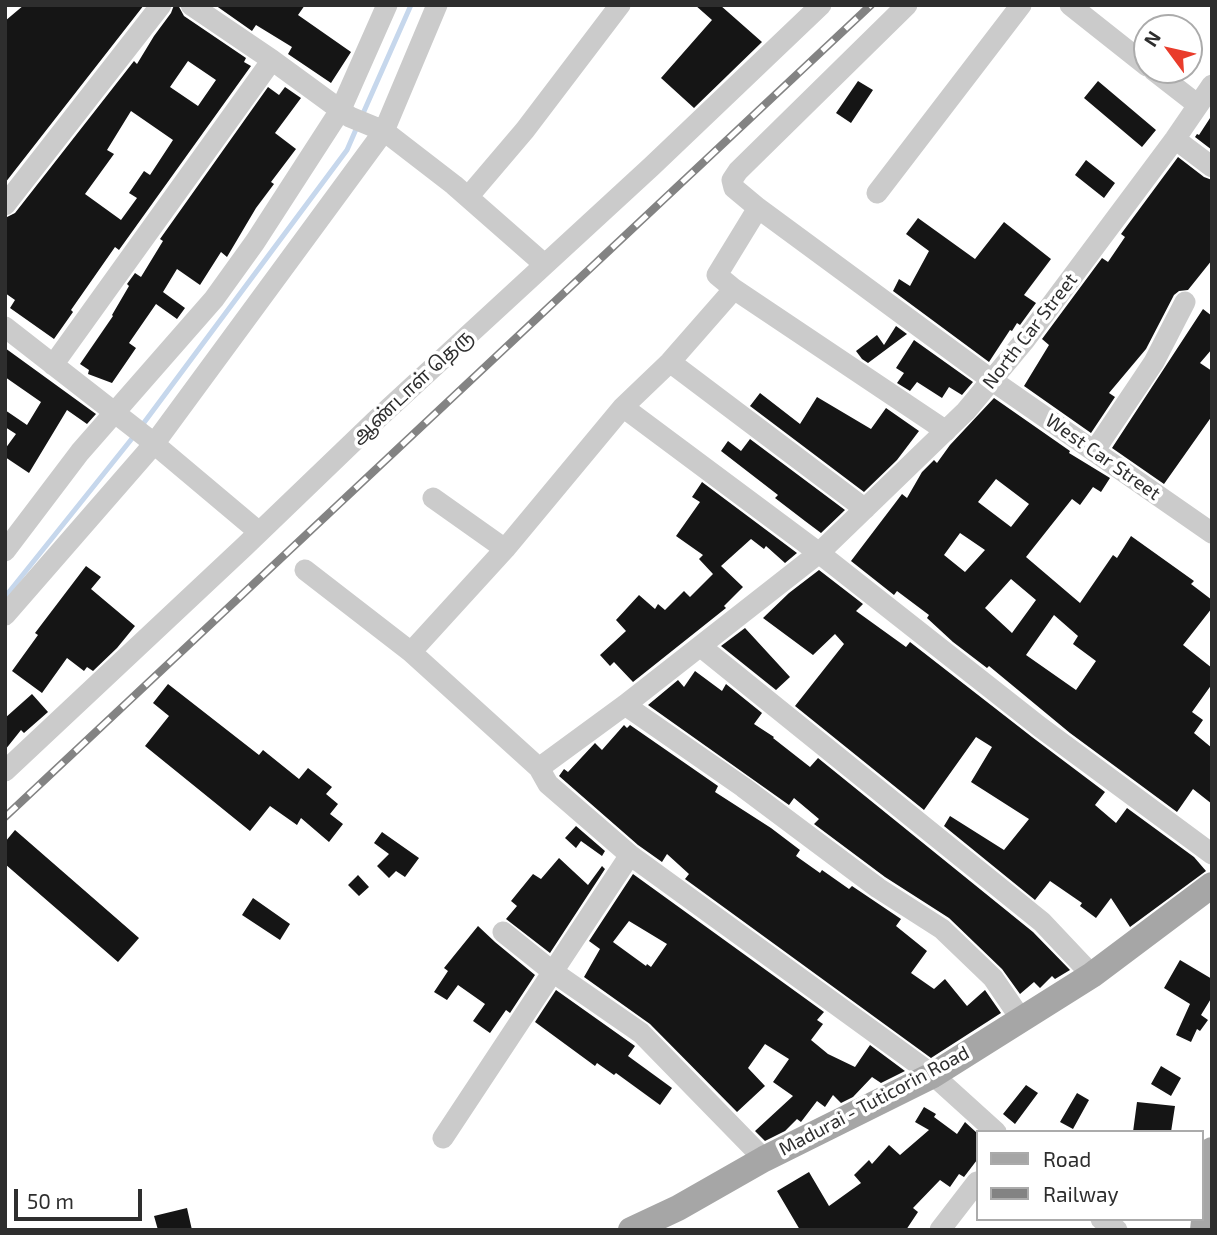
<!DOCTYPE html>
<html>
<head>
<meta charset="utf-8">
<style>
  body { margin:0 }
  #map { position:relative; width:1217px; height:1235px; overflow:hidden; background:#fff; font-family:"Exo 2",sans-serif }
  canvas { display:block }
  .frame { position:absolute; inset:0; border:7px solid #2e2e2e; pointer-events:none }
  .legend { position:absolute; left:976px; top:1130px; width:228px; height:91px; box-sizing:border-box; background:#fff; border:2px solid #ababab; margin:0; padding:9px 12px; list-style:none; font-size:21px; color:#2e2e2e }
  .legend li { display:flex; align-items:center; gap:14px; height:35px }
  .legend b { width:35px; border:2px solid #ababab }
  .north { position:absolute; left:1133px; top:14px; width:70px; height:70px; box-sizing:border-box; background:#fff; border:2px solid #ababab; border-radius:50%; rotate:303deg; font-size:19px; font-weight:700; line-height:28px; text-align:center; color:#2e2e2e }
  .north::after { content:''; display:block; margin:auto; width:24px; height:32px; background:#e93c2b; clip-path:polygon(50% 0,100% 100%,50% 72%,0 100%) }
  .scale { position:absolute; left:14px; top:1189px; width:128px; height:32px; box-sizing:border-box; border:4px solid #2e2e2e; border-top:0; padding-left:9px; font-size:21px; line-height:24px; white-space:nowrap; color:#2e2e2e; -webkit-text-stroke:5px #fff; paint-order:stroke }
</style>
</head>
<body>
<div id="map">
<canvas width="1217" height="1235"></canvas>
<div class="frame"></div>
<ul class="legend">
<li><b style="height:9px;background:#a6a6a6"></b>Road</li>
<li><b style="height:9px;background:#838383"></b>Railway</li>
</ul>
<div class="north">N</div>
<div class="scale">50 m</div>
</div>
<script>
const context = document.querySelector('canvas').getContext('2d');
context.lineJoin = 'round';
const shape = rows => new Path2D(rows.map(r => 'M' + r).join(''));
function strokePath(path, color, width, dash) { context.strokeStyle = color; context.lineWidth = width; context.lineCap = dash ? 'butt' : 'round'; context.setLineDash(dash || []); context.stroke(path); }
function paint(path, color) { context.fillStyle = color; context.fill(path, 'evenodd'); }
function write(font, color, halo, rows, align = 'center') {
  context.font = font + ' "Exo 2","Noto Sans Tamil",sans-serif'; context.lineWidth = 7; context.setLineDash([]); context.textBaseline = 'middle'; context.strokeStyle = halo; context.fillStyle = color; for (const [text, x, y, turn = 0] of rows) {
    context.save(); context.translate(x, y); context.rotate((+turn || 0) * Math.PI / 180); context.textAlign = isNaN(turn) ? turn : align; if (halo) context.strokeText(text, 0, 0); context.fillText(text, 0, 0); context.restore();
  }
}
strokePath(shape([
  [361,118,411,5],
  [140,428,347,150,357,127],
  [5,597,134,436]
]), '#c6d7ec', 5);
paint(shape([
  [24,5,144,5,5,183,5,21],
  [174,5,178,5,184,16,246,58,244,62,251,66,119,250,115,247,71,310,73,312,54,339,10,308,15,300,5,293,5,218,15,213,134,61,137,64,154,36,171,13],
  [188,61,216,80,198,106,170,87],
  [131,111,173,140,150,175,144,171,129,193,137,198,121,220,85,194,114,154,107,150],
  [215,5,305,5,298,15,351,52,331,83,288,54,292,47,256,25,252,31],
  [695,5,720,5,762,42,694,108,661,78,712,20],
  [858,81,873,90,851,123,836,113],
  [1098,81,1156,130,1142,147,1084,98],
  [268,87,279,95,285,87,301,98,275,133,296,149,271,182,274,184,256,208,227,257,221,252,200,285,177,269,163,292,185,308,177,319,156,304,129,343,136,348,112,383,88,374,89,370,80,364,113,316,112,315,129,286,127,284,135,273,141,277,163,241,160,239],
  [1212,115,1212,150,1195,137,1197,134,1199,135],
  [1178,157,1204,177,1212,180,1212,260,1188,290,1179,291,1174,295,1146,349,1109,393,1115,397,1091,433,1024,386,1049,345,1042,339,1102,258,1108,262,1125,237,1121,234],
  [1086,160,1115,183,1104,198,1075,175],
  [918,218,975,259,1004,222,1051,259,1024,295,1036,303,1020,325,1017,323,1012,331,1010,330,989,362,893,291,899,279,910,286,929,251,906,234],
  [1203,309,1212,316,1212,349,1200,363,1212,371,1212,416,1164,484,1112,448],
  [896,326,907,334,868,363,862,359,856,351,877,335,884,345],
  [914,340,973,382,962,395,949,387,942,398,917,382,910,391,897,383,904,373,896,368],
  [5,348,96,414,87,424,67,410,29,473,5,457,5,449,16,434,5,427,5,410,27,425,41,402,5,377],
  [760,393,800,424,817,397,871,429,886,408,919,431,897,460,864,492,750,406],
  [994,398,1070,451,1069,453,1110,478,1101,492,1093,487,1080,505,1072,499,1026,557,1080,603,1113,555,1117,558,1131,536,1194,581,1191,584,1212,600,1212,608,1183,645,1212,668,1212,684,1192,712,1203,720,1194,733,1212,748,1212,804,1193,789,1177,812,1070,733,989,666,987,668,953,642,927,618,929,615,897,591,894,595,851,561,902,494,907,498,922,472,934,460,937,463,950,445],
  [996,479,1029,504,1011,527,978,502],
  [960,533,985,550,965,572,944,555],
  [1011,579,1036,600,1012,633,985,608],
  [1054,615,1078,636,1073,644,1096,661,1076,690,1026,655],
  [750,439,845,510,821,533,805,521,775,498,778,495,721,451,728,441,741,451],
  [702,482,797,553,785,563,766,546,764,549,751,539,721,566,743,587,724,606,726,608,633,682,614,662,610,666,600,655,626,631,616,620,639,595,655,609,658,604,665,610,684,591,690,597,713,574,699,559,703,555,676,536,700,502,692,497],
  [86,566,101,577,91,589,135,626,117,648,93,671,87,667,84,671,67,658,42,693,12,671,38,635,35,633],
  [819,570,863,604,856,611,906,647,910,642,1032,737,1105,792,1095,805,1116,823,1127,808,1194,857,1206,871,1130,927,1111,898,1096,918,1080,906,1082,903,1050,881,1035,900,944,826,950,816,1004,850,1029,819,971,782,992,747,976,737,924,810,795,706,844,644,835,634,813,655,763,618,789,593],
  [745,628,790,677,776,690,721,646],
  [695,671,722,691,726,684,762,713,754,724,774,737,773,738,810,767,818,758,1033,932,1070,970,1055,979,1052,976,1040,988,1034,982,1020,994,1002,969,949,918,885,877,814,824,819,819,794,798,789,805,648,705,678,680,684,687],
  [168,684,259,755,263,750,299,779,308,768,332,787,326,794,338,804,330,814,343,824,329,842,301,818,297,825,270,806,250,831,145,746,169,716,153,703],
  [32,694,48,712,24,733,21,730,5,750,5,718],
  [624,725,627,728,630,725,718,786,715,792,771,828,800,850,796,856,820,873,822,870,849,889,852,886,901,919,896,926,927,951,911,973,934,989,945,979,967,1006,985,990,1001,1013,931,1058,685,879,689,874,667,854,662,862,638,845,559,776,564,769,568,772,595,743,602,750],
  [576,826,605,851,602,856,581,841,576,848,565,838],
  [15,830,139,938,118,962,5,864,5,842],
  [382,832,419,858,405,877,396,871,389,878,377,866,389,854,374,843],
  [559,858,588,885,602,866,605,869,550,953,506,919,517,906,511,901,533,874,541,879],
  [633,874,824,1012,817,1020,823,1024,811,1040,828,1054,855,1067,870,1045,905,1071,881,1083,872,1077,853,1097,841,1103,833,1095,825,1107,817,1101,801,1122,797,1119,785,1131,765,1141,755,1131,793,1096,773,1082,789,1059,765,1044,748,1068,765,1086,737,1112,650,1024,584,977,600,949,589,941],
  [629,921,667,944,651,967,647,964,646,966,613,942],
  [358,875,369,887,359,896,348,885],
  [253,898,290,924,280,940,242,915],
  [478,926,495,942,535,975,510,1013,506,1010,490,1033,473,1021,485,1004,458,985,447,1000,434,992,448,971,444,968],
  [1180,960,1212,979,1212,997,1201,1015,1208,1020,1200,1031,1197,1029,1191,1042,1176,1035,1190,1004,1164,988],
  [556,990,635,1046,628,1056,672,1088,660,1105,616,1073,614,1075,597,1063,595,1066,535,1022],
  [1161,1066,1181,1078,1171,1096,1151,1084],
  [1026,1085,1038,1093,1015,1124,1003,1114],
  [1077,1093,1089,1100,1073,1129,1060,1122],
  [1137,1102,1175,1106,1171,1132,1133,1132],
  [924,1107,936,1114,934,1117,957,1134,965,1122,977,1133,977,1160,964,1177,959,1174,950,1187,940,1180,913,1208,918,1212,906,1230,800,1230,777,1191,809,1172,829,1206,861,1183,854,1175,869,1160,872,1164,889,1145,900,1155,929,1130,915,1122],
  [187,1208,192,1230,158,1230,154,1216]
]), '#151515');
strokePath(shape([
  [191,5,272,60,350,117,384,131,454,185,544,264],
  [907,5,738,171,732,180,734,188,758,208,993,381,1212,533],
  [1070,5,1147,66],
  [1153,70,1198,105],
  [1175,139,1212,167],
  [877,193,1021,5],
  [468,197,525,130,620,5],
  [5,205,161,5],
  [734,289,717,275,758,208],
  [5,327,146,437,259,532],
  [670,362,865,509],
  [53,365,272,60],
  [623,407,819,553,1040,727,1212,854],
  [1095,450,1154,362,1185,302],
  [433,498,505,549,623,407,670,362,734,289,946,431],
  [5,551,80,452,214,299,255,242,341,109,387,5],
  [305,570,411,652,539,768,625,705,819,553,966,411,1025,340,1175,139,1212,85],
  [5,615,154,444,384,131,437,5],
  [700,646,1042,922,1092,975],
  [411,652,505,549],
  [625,705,743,787,878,888,942,929,993,978,1021,1019],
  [539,768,548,784,630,855,933,1075,996,1132],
  [5,771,245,546,375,421,652,166,821,5],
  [503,932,553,972,641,1033,764,1159],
  [443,1138,630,855],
  [1101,1219,1117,1230],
  [940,1230,977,1182]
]), '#cbcbcb', 21);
strokePath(shape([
  [631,1230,678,1208,764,1159,933,1075,1092,975,1212,885],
  [1203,1230,1212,1150]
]), '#a6a6a6', 26);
const rail = shape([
  [5,817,871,5]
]);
strokePath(rail, '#838383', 8);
strokePath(rail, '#fff', 5, [16]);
write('19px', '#2e2e2e', '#fff', [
  ["North Car Street",1030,331,-52],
  ["ஆண்டாள் தெரு",412,387,-43],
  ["West Car Street",1103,457,35],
  ["Madurai - Tuticorin Road",874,1101,-28]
]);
</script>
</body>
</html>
